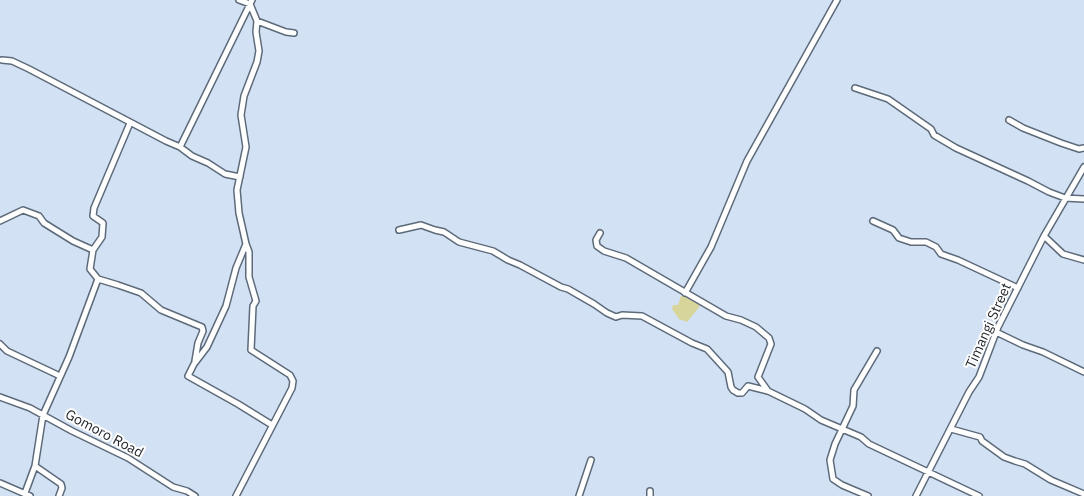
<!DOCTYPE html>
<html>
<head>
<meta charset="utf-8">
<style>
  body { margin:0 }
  canvas { display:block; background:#d3e1f5 }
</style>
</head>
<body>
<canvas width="1084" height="496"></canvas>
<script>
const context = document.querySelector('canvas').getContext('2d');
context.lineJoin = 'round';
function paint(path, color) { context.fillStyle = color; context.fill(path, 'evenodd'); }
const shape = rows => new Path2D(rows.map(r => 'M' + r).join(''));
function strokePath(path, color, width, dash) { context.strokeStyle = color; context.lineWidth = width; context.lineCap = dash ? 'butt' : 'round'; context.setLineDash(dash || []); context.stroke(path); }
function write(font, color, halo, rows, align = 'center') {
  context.font = font + ' "IBM Plex Sans",sans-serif'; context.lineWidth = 4; context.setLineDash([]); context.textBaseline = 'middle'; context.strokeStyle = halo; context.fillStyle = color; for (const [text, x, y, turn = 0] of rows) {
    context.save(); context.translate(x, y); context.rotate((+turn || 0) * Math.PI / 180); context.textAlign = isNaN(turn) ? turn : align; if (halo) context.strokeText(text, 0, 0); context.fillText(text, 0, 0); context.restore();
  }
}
paint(shape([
  [681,296,687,296,698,302,700,306,687,322,679,319,672,309,673,305,678,305]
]), '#d7d599');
const minor = shape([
  [239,0,250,4],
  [250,4,257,21,256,32,259,51,257,62,244,96,241,115,246,147,237,190,239,213,246,244,236,268,226,306,207,347,194,364,188,376,238,404,272,425],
  [257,21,286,32,294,33],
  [2,60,12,61,29,69,166,141,180,147,192,156,208,163,225,174,240,177],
  [855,88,888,99,931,129,934,135,956,148,1028,181,1049,192,1065,198,1084,199],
  [1009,120,1023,128,1061,143,1079,149,1084,148],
  [180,147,252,0],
  [0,221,23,210,39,216,44,223,73,241,93,250],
  [873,221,893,230,899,238,911,242,926,242,936,247,941,254,958,260,1018,288],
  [399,230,421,225,435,230,444,232,459,242,493,251,508,260,520,265,561,287,568,289,594,304,607,313,616,317,622,315,642,316,692,343,707,349,728,372,731,387,733,390,738,393,742,393,748,386,768,391,805,409,821,420,861,437,869,444,979,496],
  [600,233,596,240,597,246,604,251,626,258,726,316,741,320,756,327,769,338,771,344,758,377,768,391],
  [1044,236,1063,254,1084,260],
  [98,279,118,285,141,293,161,310,202,327,203,331,198,343,195,361],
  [685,293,711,247,747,161,837,0],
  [996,332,1023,345,1043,352,1084,372],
  [0,344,7,351,60,376],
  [0,397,30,408,72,431,128,458,173,487,187,491,195,496],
  [951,429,980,437,982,441,1004,457,1015,461,1025,464,1051,480,1084,494],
  [0,483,30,496],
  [25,493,35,466],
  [59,496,62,488,61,484,35,466,43,415,69,357,98,279,90,269,93,250,102,237,103,223,93,216,94,208,130,123],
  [236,496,292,388,293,381,290,375,251,350,253,306,256,301,249,277,249,252,246,244],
  [579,496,591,460],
  [650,496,650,491],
  [868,496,842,485,833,479,830,460,835,444,853,406,854,390,877,351],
  [916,496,969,392,979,377,998,327,1044,236,1084,167]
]);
strokePath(minor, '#5d6a7a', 8);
strokePath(minor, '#fff', 5);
write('14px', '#242a31', '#fff', [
  ["Timangi Street",989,326,-66],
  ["Gomoro Road",104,434,28]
]);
</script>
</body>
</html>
